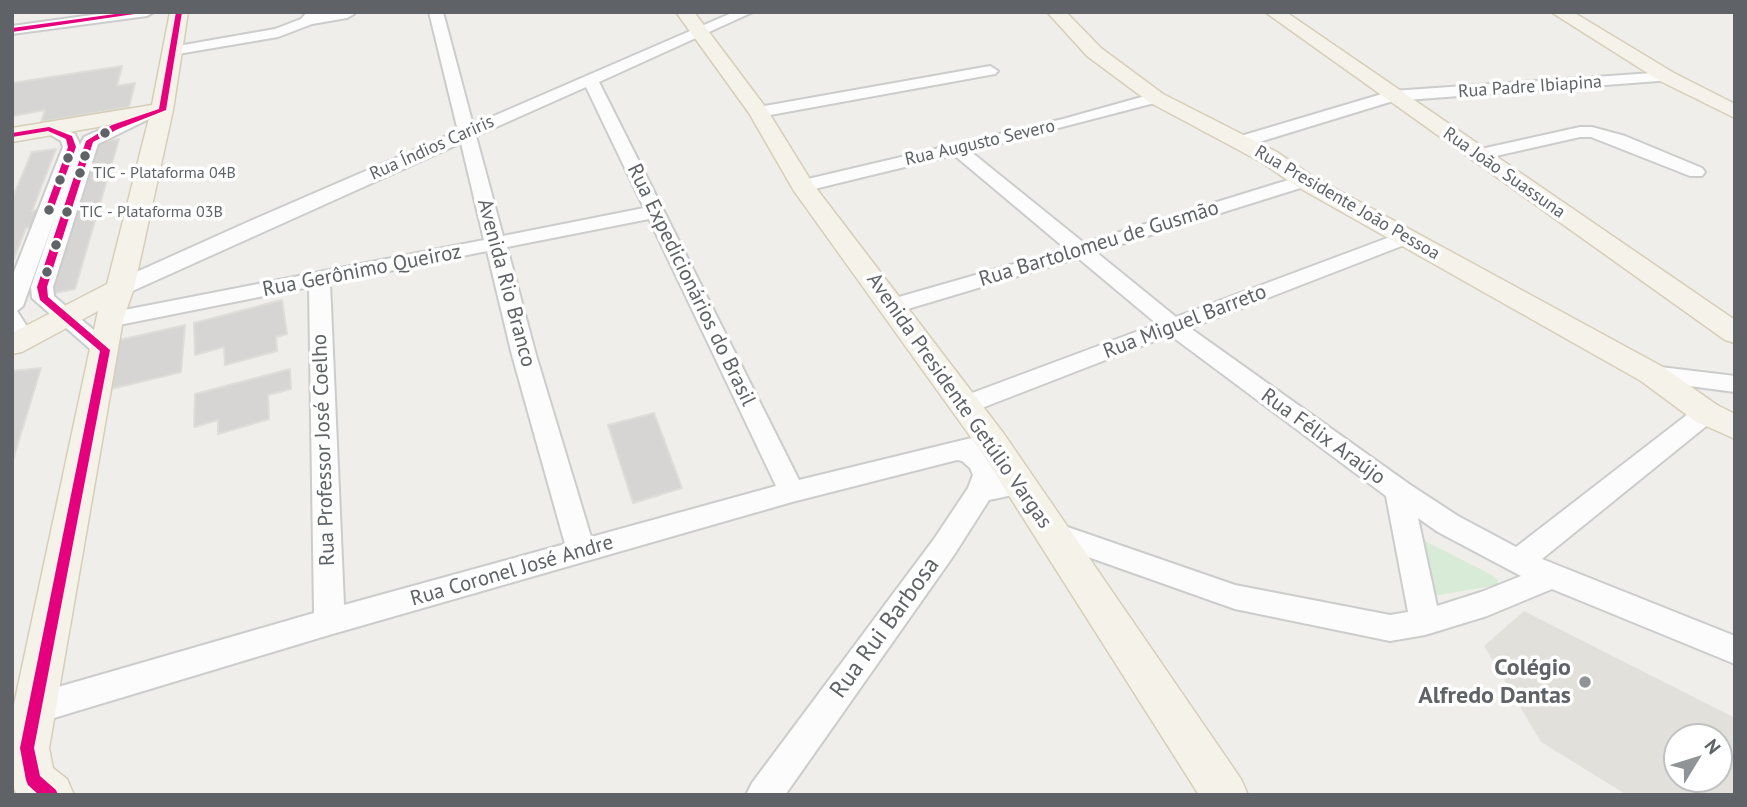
<!DOCTYPE html>
<html>
<head>
<meta charset="utf-8">
<style>
  body { margin:0 }
  #map { position:relative; width:1747px; height:807px; overflow:hidden; background:#efeeea; font-family:"PT Sans",sans-serif }
  canvas { display:block }
  .frame { position:absolute; inset:0; border:14px solid #5f6368; pointer-events:none }
  .north { position:absolute; left:1663px; top:723px; width:70px; height:70px; box-sizing:border-box; background:#fff; border:2px solid #bfc1c3; border-radius:50%; rotate:52deg; font-size:19px; font-weight:700; line-height:28px; text-align:center; color:#5f6368 }
  .north::after { content:''; display:block; margin:auto; width:24px; height:32px; background:#919496; clip-path:polygon(50% 0,100% 100%,50% 72%,0 100%) }
</style>
</head>
<body>
<div id="map">
<canvas width="1747" height="807"></canvas>
<div class="frame"></div>
<div class="north">N</div>
</div>
<script>
const context = document.querySelector('canvas').getContext('2d');
context.lineJoin = 'round';
function paint(path, color) { context.fillStyle = color; context.fill(path, 'evenodd'); }
const shape = rows => new Path2D(rows.map(r => 'M' + r).join(''));
function strokePath(path, color, width, dash) { context.strokeStyle = color; context.lineWidth = width; context.lineCap = dash ? 'butt' : 'round'; context.setLineDash(dash || []); context.stroke(path); }
function write(font, color, halo, rows, align = 'center') {
  context.font = font + ' "PT Sans",sans-serif'; context.lineWidth = 7; context.setLineDash([]); context.textBaseline = 'middle'; context.strokeStyle = halo; context.fillStyle = color; for (const [text, x, y, turn = 0] of rows) {
    context.save(); context.translate(x, y); context.rotate((+turn || 0) * Math.PI / 180); context.textAlign = isNaN(turn) ? turn : align; if (halo) context.strokeText(text, 0, 0); context.fillText(text, 0, 0); context.restore();
  }
}
paint(shape([
  [1524,611,1735,718,1735,795,1627,795,1541,742,1484,646],
  [1677,737,1719,737,1719,779,1677,779]
]), '#e2e0da');
paint(shape([
  [1419,538,1492,575,1498,580,1498,585,1439,595,1432,593]
]), '#d8ebd6');
const building = shape([
  [122,66,117,86,135,83,129,107,41,122,45,110,12,116,12,83,122,66],
  [119,139,75,289,45,295,70,220,26,228,12,264,12,199,32,152,56,149,32,211,74,203,98,142,119,139],
  [282,300,287,334,276,337,277,351,225,365,224,347,195,355,194,323,282,300],
  [185,325,181,372,107,390,115,341,185,325],
  [41,368,13,460,12,460,12,371,41,368],
  [290,369,291,389,268,395,269,419,218,434,218,420,194,427,195,394,290,369],
  [654,413,682,488,633,503,608,425,654,413]
]);
paint(building, '#d6d5d3');
strokePath(building, '#deddd9', 2);
const minor = shape([
  [114,12,154,12,147,16,12,34,12,26,114,12],
  [307,12,354,14,347,18,312,24,278,37,172,55,165,51,172,47,275,29,301,19,307,12],
  [429,12,443,12,473,125,734,12,753,12,599,82,799,480,992,433,1001,436,1005,442,1001,448,986,453,994,463,998,478,1018,475,1027,478,1031,485,1027,492,989,500,954,555,785,795,746,795,752,783,934,539,968,488,973,475,970,468,962,461,957,460,792,502,329,635,34,724,22,720,18,709,22,698,34,694,314,613,309,287,109,327,101,325,98,320,101,315,109,313,484,240,461,143,128,293,120,294,112,293,109,288,112,283,250,221,458,131,429,12],
  [586,87,644,208,503,236,476,136,586,87],
  [649,219,776,486,591,537,536,355,507,247,649,219],
  [487,251,512,355,565,544,344,605,330,283,487,251],
  [990,66,998,71,995,74,759,117,751,112,759,107,990,66],
  [1667,72,1675,77,1672,80,1393,101,1246,146,1234,146,1231,142,1234,138,1392,91,1667,72],
  [1156,93,1162,95,1164,98,1162,101,970,151,1084,243,1298,177,1310,177,1313,181,1310,185,1096,252,1176,317,1398,234,1412,234,1415,238,1412,242,1190,328,1409,484,1458,516,1516,547,1697,407,1706,404,1715,407,1718,413,1715,419,1542,559,1735,636,1735,664,1552,589,1487,616,1425,635,1390,641,1235,609,1043,541,1039,533,1043,525,1053,522,1235,585,1390,615,1408,612,1386,496,1170,335,974,411,965,413,956,411,953,405,956,399,1157,324,1078,258,901,311,885,311,882,306,885,301,1066,249,954,155,802,192,793,186,795,182,1063,119,1156,93],
  [1418,518,1438,532,1521,576,1481,592,1437,606,1418,518],
  [151,107,157,109,159,112,157,115,98,144,53,287,54,296,117,350,113,355,105,357,97,355,32,298,31,287,56,214,23,306,17,311,28,328,20,337,12,339,12,277,63,147,61,141,41,129,43,125,55,125,75,134,80,145,84,137,151,107],
  [1580,127,1592,127,1625,136,1702,168,1705,172,1702,176,1690,176,1591,137,1580,137,1478,160,1469,155,1472,151,1580,127],
  [1652,366,1735,376,1735,392,1644,380,1640,374,1644,368,1652,366]
]);
const major = shape([
  [170,12,188,12,173,110,134,288,123,320,49,748,53,768,67,779,74,795,17,795,12,784,12,714,98,311,22,352,12,354,12,333,107,284,149,118,12,142,12,128,152,105,170,12],
  [676,12,694,12,766,108,813,184,1004,434,1241,779,1248,795,1199,795,980,450,794,191,749,113,676,12],
  [1047,12,1066,12,1101,48,1163,94,1277,152,1312,176,1663,367,1717,405,1735,414,1735,439,1695,421,1641,381,1296,186,1261,162,1149,102,1087,56,1047,12],
  [1265,12,1286,12,1735,320,1735,343,1725,340,1265,12],
  [1551,12,1573,12,1674,73,1735,104,1735,118,1660,81,1551,12]
]);
strokePath(minor, '#cbcccc', 4);
strokePath(major, '#d7ceb8', 3);
paint(minor, '#fdfcfc');
paint(major, '#f4f2e9');
paint(shape([
  [130,12,148,12,12,32,12,28,130,12],
  [176,12,182,12,166,110,118,129,93,142,47,287,48,297,110,350,34,748,40,776,56,790,58,795,39,795,28,785,26,780,20,748,100,351,40,300,37,287,86,141,112,125,159,109,176,12],
  [49,127,72,136,76,147,53,210,49,212,45,210,68,147,66,139,48,131,12,137,12,133,49,127]
]), '#e5007d');
for (const [x, y, r, color] of [
  [105,133,6,"#5f6368"],
  [85,156,6,"#5f6368"],
  [68,158,6,"#5f6368"],
  [80,173,6,"#5f6368"],
  [60,180,6,"#5f6368"],
  [49,210,6,"#5f6368"],
  [67,212,6,"#5f6368"],
  [56,245,6,"#5f6368"],
  [47,272,6,"#5f6368"],
  [1585,682,7,"#919496"]
]) { const dot = new Path2D(); dot.arc(x, y, r, 0, 2 * Math.PI); context.fillStyle = color; context.fill(dot); strokePath(dot, '#fff', 2.5); }
write('16px', '#5f6368', '#fff', [
  ["TIC - Plataforma 04B",93,173],
  ["TIC - Plataforma 03B",80,212]
], 'left');
write('18px', '#5f6368', '#fff', [
  ["Rua Padre Ibiapina",1530,87,-4],
  ["Rua Augusto Severo",980,143,-13],
  ["Rua Índios Cariris",432,148,-24],
  ["Rua João Suassuna",1504,173,35],
  ["Rua Presidente João Pessoa",1347,203,30]
]);
write('21px', '#5f6368', '#fff', [
  ["Rua Bartolomeu de Gusmão",1099,244,-17],
  ["Rua Gerônimo Queiroz",362,271,-11],
  ["Avenida Rio Branco",506,283,75],
  ["Rua Expedicionários do Brasil",691,285,64],
  ["Rua Miguel Barreto",1185,322,-21],
  ["Avenida Presidente Getúlio Vargas",959,401,55],
  ["Rua Félix Araújo",1323,437,36],
  ["Rua Professor José Coelho",324,450,-92],
  ["Rua Coronel José Andre",512,571,-16]
]);
write('24px', '#5f6368', '#fff', [
  ["Rua Rui Barbosa",885,628,-54]
]);
write('bold 24px', '#5f6368', '#fff', [
  ["Colégio",1571,668],
  ["Alfredo Dantas",1571,696]
], 'right');
</script>
</body>
</html>
